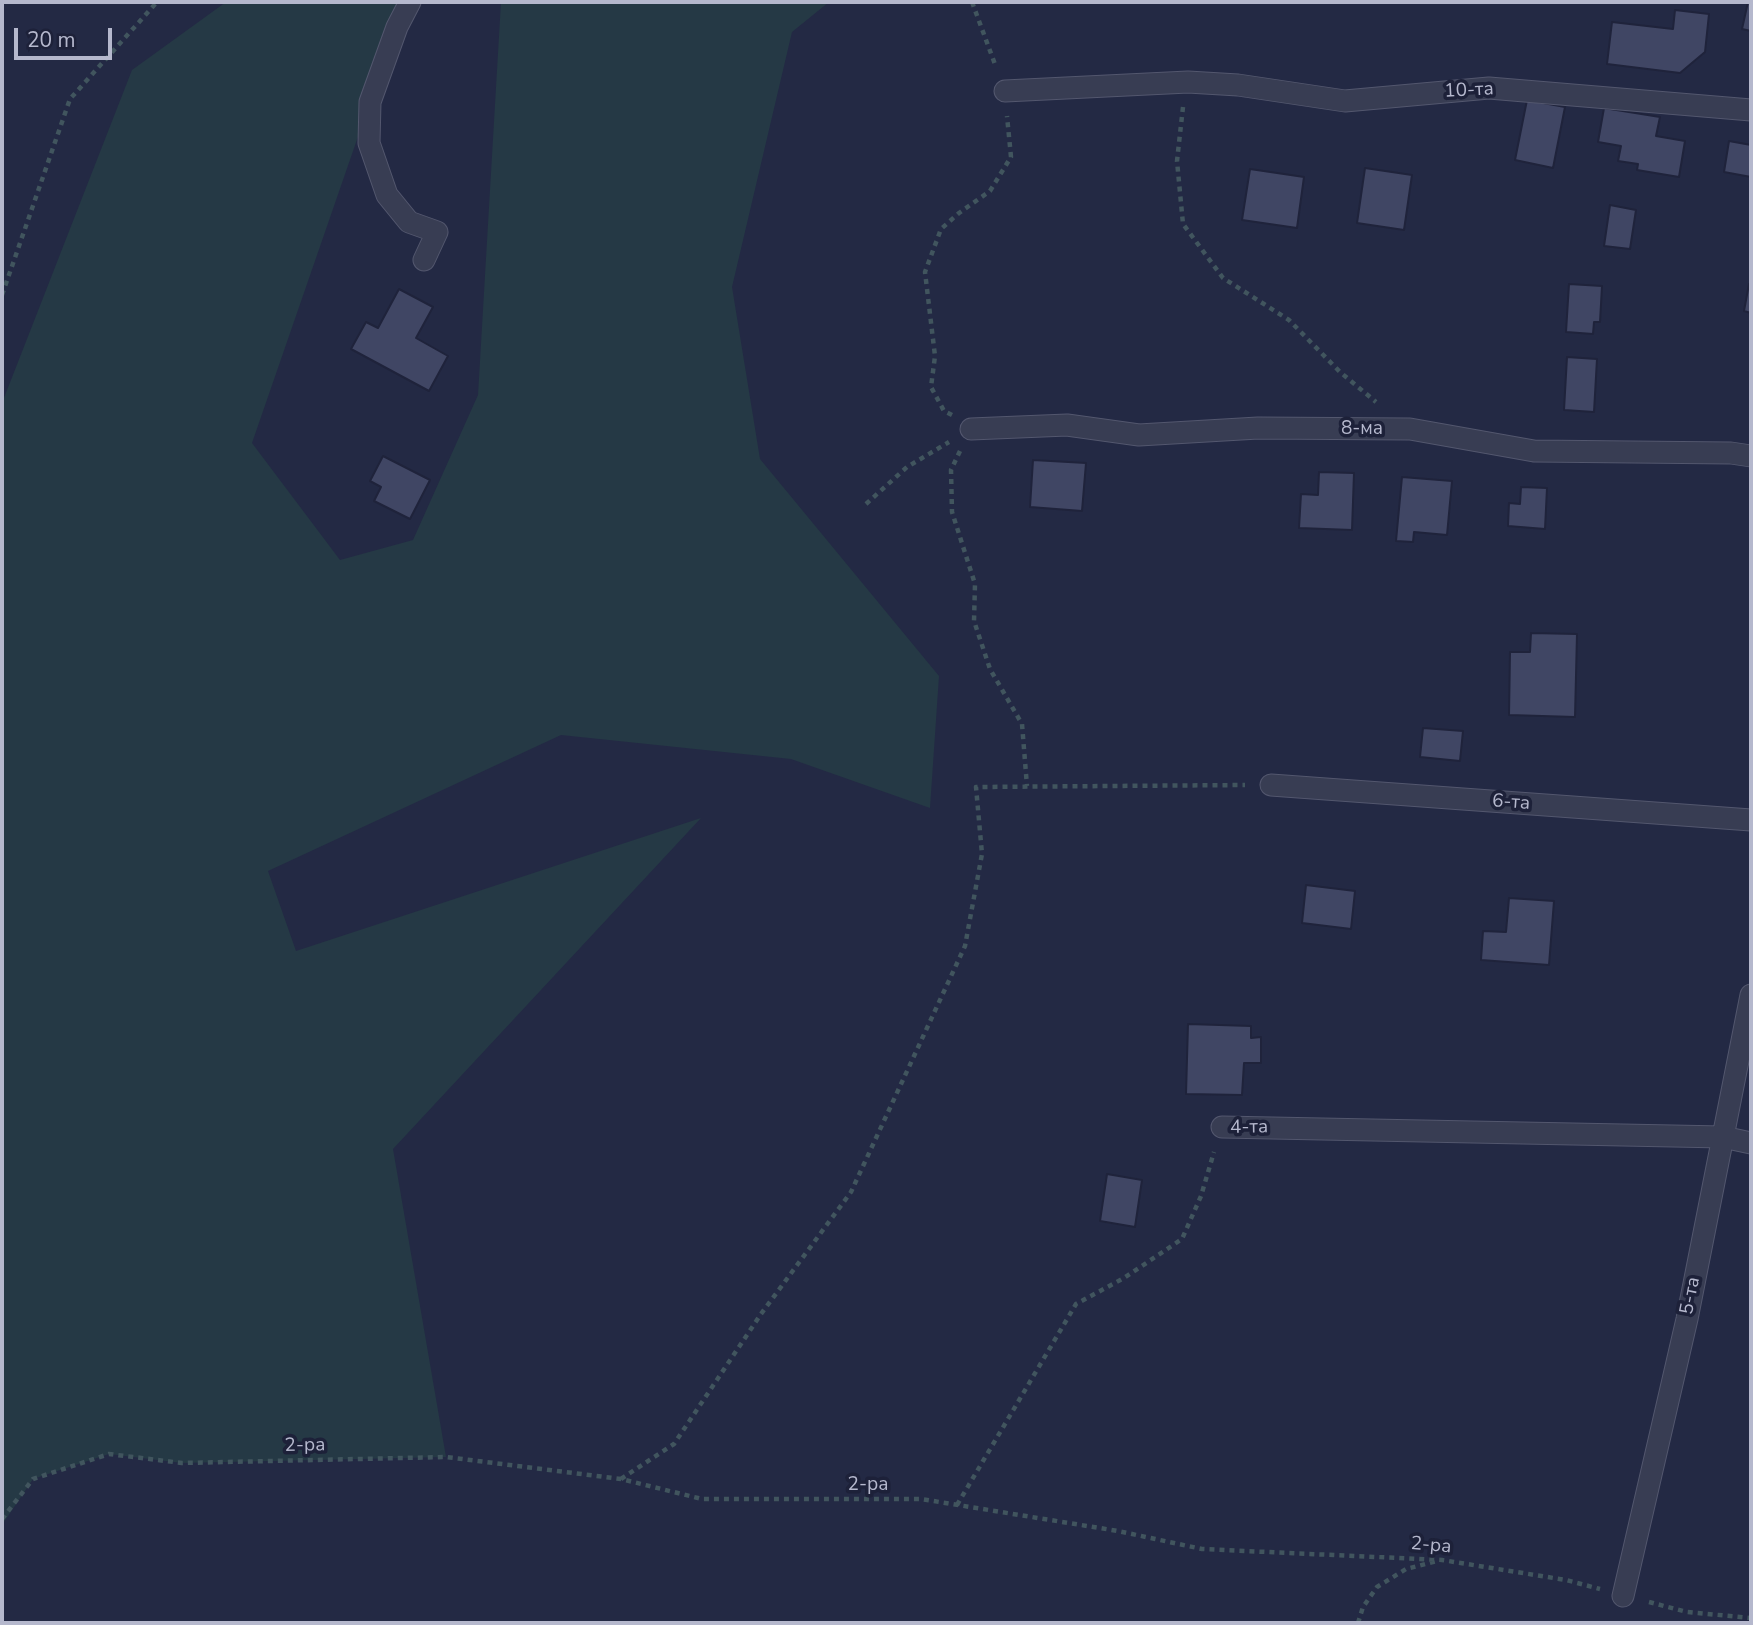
<!DOCTYPE html>
<html>
<head>
<meta charset="utf-8">
<style>
  body { margin:0 }
  #map { position:relative; width:1753px; height:1625px; overflow:hidden; background:#232944; font-family:"Nunito Sans",sans-serif }
  canvas { display:block }
  .frame { position:absolute; inset:0; border:4px solid #b5b8cd; pointer-events:none }
  .scale { position:absolute; left:14px; top:28px; width:98px; height:32px; box-sizing:border-box; border:4px solid #b5b8cd; border-top:0; padding-left:9px; font-size:21px; line-height:24px; white-space:nowrap; color:#b5b8cd; -webkit-text-stroke:5px #1d2139; paint-order:stroke }
</style>
</head>
<body>
<div id="map">
<canvas width="1753" height="1625"></canvas>
<div class="frame"></div>
<div class="scale">20 m</div>
</div>
<script>
const context = document.querySelector('canvas').getContext('2d');
context.lineJoin = 'round';
function paint(path, color) { context.fillStyle = color; context.fill(path, 'evenodd'); }
const shape = rows => new Path2D(rows.map(r => 'M' + r).join(''));
function strokePath(path, color, width, dash) { context.strokeStyle = color; context.lineWidth = width; context.lineCap = dash ? 'butt' : 'round'; context.setLineDash(dash || []); context.stroke(path); }
function write(font, color, halo, rows, align = 'center') {
  context.font = font + ' "Nunito Sans",sans-serif'; context.lineWidth = 7; context.setLineDash([]); context.textBaseline = 'middle'; context.strokeStyle = halo; context.fillStyle = color; for (const [text, x, y, turn = 0] of rows) {
    context.save(); context.translate(x, y); context.rotate((+turn || 0) * Math.PI / 180); context.textAlign = isNaN(turn) ? turn : align; if (halo) context.strokeText(text, 0, 0); context.fillText(text, 0, 0); context.restore();
  }
}
paint(shape([
  [226,2,410,2,370,102,252,443,340,560,413,540,478,395,501,2,829,2,792,32,732,287,760,459,939,676,930,808,791,759,561,735,268,871,296,951,701,818,393,1149,446,1457,182,1463,109,1454,33,1479,2,1525,2,403,132,70]
]), '#253945');
const building = shape([
  [1748,2,1751,2,1751,31,1742,29,1748,2],
  [1675,10,1709,14,1705,52,1680,73,1607,64,1612,22,1673,29,1675,10],
  [1527,100,1565,107,1553,168,1515,160,1527,100],
  [1604,108,1660,117,1656,136,1685,141,1679,177,1637,170,1638,164,1618,161,1621,146,1598,142,1604,108],
  [1729,141,1751,145,1751,177,1724,172,1729,141],
  [1365,168,1412,175,1404,230,1357,223,1365,168],
  [1250,169,1304,177,1297,228,1242,220,1250,169],
  [1610,205,1636,210,1630,249,1604,246,1610,205],
  [1569,284,1602,286,1600,322,1594,322,1593,334,1566,332,1569,284],
  [1749,284,1751,284,1751,313,1744,311,1749,284],
  [399,289,433,307,416,338,448,356,429,391,351,349,366,322,378,328,399,289],
  [1567,357,1597,359,1594,412,1564,410,1567,357],
  [383,456,430,480,410,519,374,501,381,487,370,481,383,456],
  [1033,460,1086,463,1082,511,1030,507,1033,460],
  [1319,472,1354,473,1352,530,1299,528,1301,494,1318,495,1319,472],
  [1402,477,1452,481,1447,535,1414,532,1413,542,1396,541,1402,477],
  [1521,487,1547,488,1545,529,1508,526,1509,503,1520,504,1521,487],
  [1531,633,1577,634,1575,717,1509,715,1510,652,1530,652,1531,633],
  [1423,728,1463,731,1460,761,1420,757,1423,728],
  [1306,885,1355,891,1351,929,1302,923,1306,885],
  [1509,898,1554,901,1549,965,1481,960,1483,931,1506,932,1509,898],
  [1188,1024,1251,1026,1251,1038,1261,1037,1261,1063,1244,1063,1242,1095,1186,1094,1188,1024],
  [1107,1174,1142,1180,1135,1227,1100,1221,1107,1174]
]);
paint(building, '#404664');
strokePath(building, '#1f233b', 2);
const minor = shape([
  [410,2,397,27,370,102,369,143,387,195,409,222,437,232,424,260],
  [1005,91,1188,82,1238,85,1345,101,1489,88,1751,110],
  [971,429,1067,425,1139,435,1258,428,1410,429,1534,451,1731,453,1751,456],
  [1271,785,1751,820],
  [1222,1127,1723,1137,1751,1143],
  [1623,1596,1687,1319,1751,995]
]);
strokePath(minor, '#53576e', 23);
strokePath(shape([
  [972,2,996,67],
  [1183,107,1177,161,1183,224,1223,278,1289,320,1340,372,1376,402],
  [2,295,70,99,157,2],
  [952,415,944,411,931,387,935,356,925,272,941,229,959,213,990,191,1011,157,1007,116],
  [960,451,951,470,952,512,975,584,974,621,990,669,1022,724,1027,786],
  [866,504,907,467,949,442],
  [621,1479,674,1444,761,1314,851,1192,965,946,982,854,976,787,1245,785],
  [957,1505,1076,1304,1124,1278,1182,1239,1201,1196,1214,1152],
  [2,1519,33,1479,109,1454,182,1463,446,1457,621,1479,702,1499,921,1499,1118,1531,1202,1549,1442,1560,1566,1580,1600,1589],
  [1649,1602,1687,1612,1751,1618],
  [1358,1623,1363,1607,1377,1587,1406,1569,1437,1561]
]), '#41555e', 4.5, [5, 5]);
strokePath(minor, '#383d53', 21);
write('19px', '#b5b8cd', '#1d2139', [
  ["10-та",1469,91,-3],
  ["8-ма",1362,429],
  ["6-та",1511,803,4],
  ["4-та",1249,1128,-1],
  ["5-та",1691,1296,-79],
  ["2-ра",305,1446,-1],
  ["2-ра",868,1485],
  ["2-ра",1431,1546,5]
]);
</script>
</body>
</html>
